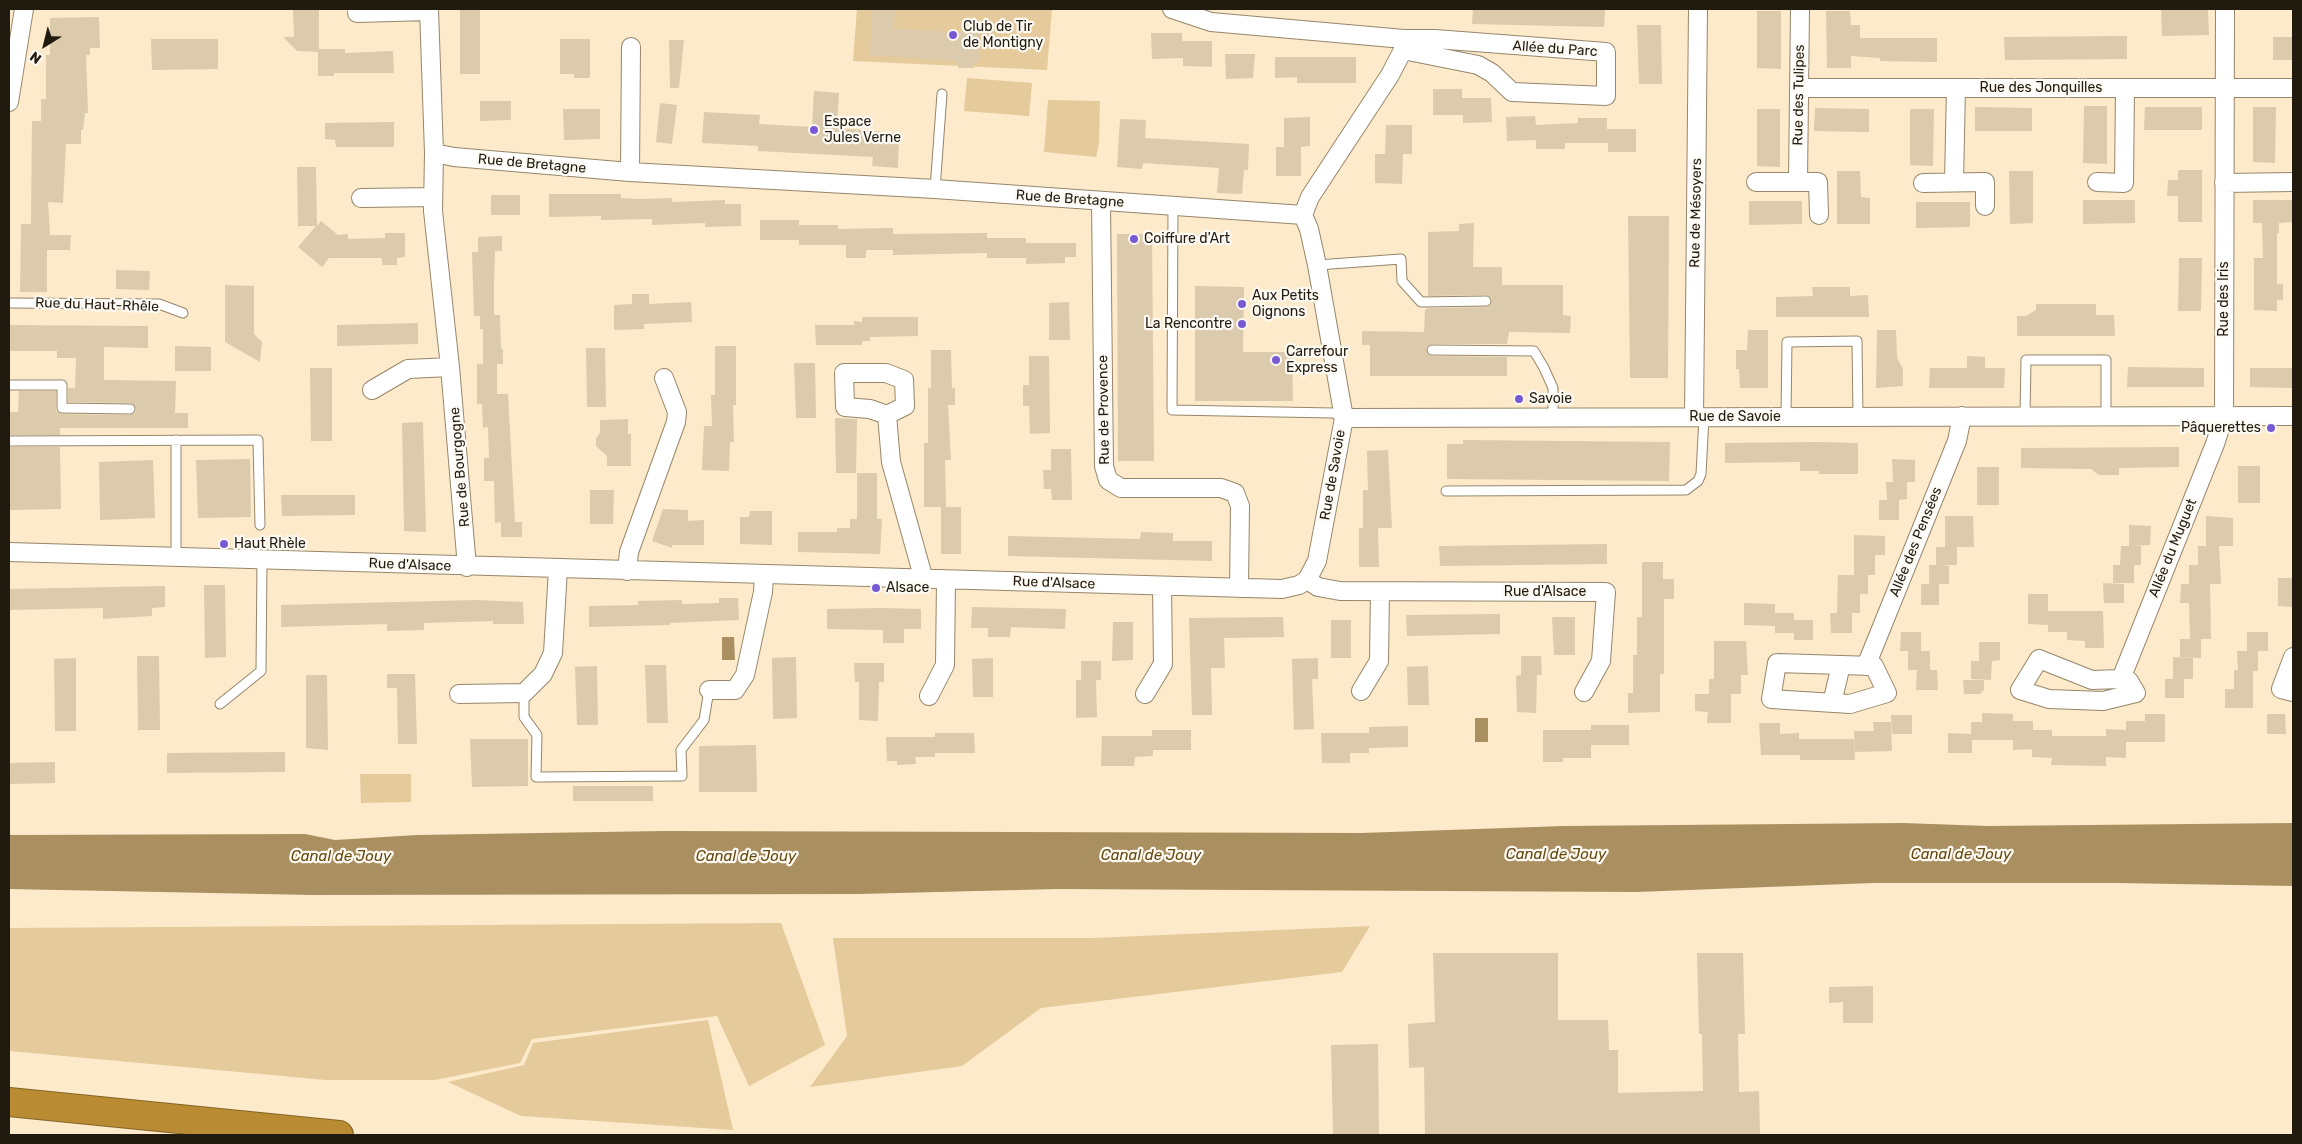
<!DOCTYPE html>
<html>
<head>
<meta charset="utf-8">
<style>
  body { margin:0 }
  #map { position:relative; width:2302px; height:1144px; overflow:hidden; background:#fceacb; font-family:Rubik,sans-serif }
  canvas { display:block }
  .frame { position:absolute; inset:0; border:10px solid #201a0f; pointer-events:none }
  .north { position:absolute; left:20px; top:20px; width:50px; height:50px; -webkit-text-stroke:4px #fdf9f3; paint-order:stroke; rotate:216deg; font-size:14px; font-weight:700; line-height:20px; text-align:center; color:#201a0f }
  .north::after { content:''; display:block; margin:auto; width:18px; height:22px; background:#201a0f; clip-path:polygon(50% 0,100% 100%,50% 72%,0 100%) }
</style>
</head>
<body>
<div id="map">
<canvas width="2302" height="1144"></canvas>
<div class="frame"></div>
<div class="north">N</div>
</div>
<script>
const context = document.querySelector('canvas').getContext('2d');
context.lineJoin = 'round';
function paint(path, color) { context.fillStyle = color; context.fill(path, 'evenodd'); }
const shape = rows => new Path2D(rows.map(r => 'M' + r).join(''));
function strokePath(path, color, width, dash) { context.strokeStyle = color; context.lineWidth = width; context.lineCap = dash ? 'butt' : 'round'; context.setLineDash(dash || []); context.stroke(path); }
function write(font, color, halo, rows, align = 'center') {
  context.font = font + ' Rubik,sans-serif'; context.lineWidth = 4.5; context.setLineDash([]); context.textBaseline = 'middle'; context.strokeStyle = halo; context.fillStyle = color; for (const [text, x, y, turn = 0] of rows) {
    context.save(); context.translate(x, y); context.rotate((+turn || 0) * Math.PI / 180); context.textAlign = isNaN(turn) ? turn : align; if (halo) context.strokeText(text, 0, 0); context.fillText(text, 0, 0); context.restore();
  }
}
paint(shape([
  [857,9,1052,9,1047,70,853,61],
  [967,78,1032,83,1029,116,964,111],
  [1048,100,1100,101,1099,143,1096,157,1044,152],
  [360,774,411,774,411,802,361,803],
  [781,923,825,1045,749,1086,717,1016,532,1039,520,1063,435,1080,326,1080,9,1051,9,928],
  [1370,926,1342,972,1041,1008,962,1066,810,1087,847,1036,833,938,1093,938],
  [708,1020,733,1130,521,1116,448,1082,524,1065,533,1043]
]), '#e5ca9b');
paint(shape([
  [722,637,734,637,735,660,722,660],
  [1475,718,1488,718,1488,742,1475,742],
  [1903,823,1988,826,2293,823,2293,886,2118,883,1873,883,1636,892,1057,889,858,894,313,895,9,889,9,835,305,834,335,840,417,835,664,831,1362,833,1564,826]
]), '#aa8f60');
paint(shape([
  [293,9,319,9,319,49,345,49,345,53,393,51,394,73,334,73,334,76,318,76,318,52,297,51,283,37,294,37],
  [460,9,480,9,480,74,460,74],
  [872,9,895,9,894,29,980,33,979,62,974,62,974,68,958,68,958,61,870,55],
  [1473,9,1605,9,1604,27,1472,24],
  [2161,9,2208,9,2209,35,2162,36],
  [1757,11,1781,11,1781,69,1757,68],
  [1826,11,1850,11,1851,25,1860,25,1860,38,1937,38,1937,62,1880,61,1880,58,1851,56,1851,68,1827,68],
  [99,17,100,48,90,48,90,55,86,55,88,113,85,113,83,130,81,130,81,144,66,144,63,203,48,202,50,235,71,235,70,250,47,250,47,292,20,292,21,224,31,224,32,121,41,121,41,99,46,99,46,55,50,55,50,18],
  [1637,25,1661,25,1662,84,1639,84],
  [1151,33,1182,33,1182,41,1212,41,1212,67,1183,66,1183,58,1152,59],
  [2127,36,2127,59,2005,60,2004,37],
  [2273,37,2293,37,2293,60,2273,60],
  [151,39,218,39,218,69,152,70],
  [560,39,590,39,590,78,574,78,574,74,560,74],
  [669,40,684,40,679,88,670,88],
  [1225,54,1255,54,1253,78,1226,79],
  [1275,57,1356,57,1356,83,1297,83,1297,77,1275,78],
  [1433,89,1462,89,1462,98,1491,98,1492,122,1463,123,1463,115,1433,115],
  [814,91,839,93,837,128,899,133,898,168,872,166,873,157,758,151,758,146,702,143,704,112,760,115,759,124,812,127],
  [480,101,511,101,511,120,480,121],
  [660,103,677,105,672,144,656,142],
  [2084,106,2107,106,2107,164,2083,163],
  [1975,107,2032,108,2032,131,1975,131],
  [2145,107,2202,107,2202,130,2144,130],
  [2253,107,2276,107,2275,163,2253,162],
  [1815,108,1869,109,1869,132,1814,131],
  [563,109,600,109,600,139,564,140],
  [1757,109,1780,109,1780,167,1757,166],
  [1910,109,1934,109,1933,166,1910,165],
  [1535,116,1536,125,1578,123,1578,118,1607,118,1607,129,1636,129,1636,152,1608,152,1608,143,1565,143,1565,149,1536,149,1536,140,1507,141,1506,117],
  [1310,117,1310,146,1301,147,1301,176,1276,176,1276,147,1284,147,1284,118],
  [1120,119,1146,120,1145,138,1249,144,1248,170,1244,170,1242,194,1217,193,1219,168,1143,163,1142,169,1117,167],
  [394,122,394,147,336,147,335,140,325,139,325,123],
  [1386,125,1412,125,1412,154,1403,154,1402,184,1375,183,1375,154,1385,154],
  [297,167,316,167,317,226,321,221,338,235,348,234,348,239,385,238,385,233,405,233,405,257,397,258,397,265,382,265,382,258,329,258,322,267,298,247,316,226,298,226],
  [2178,170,2202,170,2202,222,2178,222,2178,196,2167,196,2168,180,2178,180],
  [1837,171,1860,171,1861,197,1870,198,1870,224,1837,224],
  [2009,171,2033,171,2033,223,2010,224],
  [549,194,621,194,621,198,638,199,672,198,672,202,725,200,725,204,741,204,741,226,705,227,705,223,652,225,652,219,601,220,601,216,549,217],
  [491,195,520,195,520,215,491,215],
  [2083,200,2135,200,2135,223,2083,224],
  [2253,200,2293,200,2293,222,2279,223,2279,233,2277,233,2277,284,2283,284,2283,300,2277,300,2277,311,2254,310,2254,258,2263,258,2262,223,2253,223],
  [1749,201,1802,201,1802,224,1749,225],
  [1916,202,1970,202,1970,227,1916,228],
  [1628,216,1669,216,1668,378,1630,378],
  [760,220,799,220,799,225,838,225,838,229,893,228,893,234,987,233,987,238,1026,238,1026,243,1076,243,1076,257,1065,257,1065,263,1026,264,1026,258,987,258,987,253,893,255,893,250,866,250,866,258,846,258,846,245,799,245,799,240,760,240],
  [1474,223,1473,267,1502,267,1502,285,1563,285,1563,315,1571,316,1570,333,1509,332,1507,344,1432,344,1426,347,1427,353,1432,356,1507,357,1507,376,1370,376,1370,345,1362,345,1362,331,1424,332,1425,310,1428,308,1486,307,1491,304,1492,298,1486,295,1428,296,1428,232,1459,231,1459,224],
  [1117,234,1152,234,1154,461,1118,461],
  [502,236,502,251,495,251,494,284,494,315,500,315,501,349,503,349,503,364,497,364,497,394,508,394,515,522,522,522,522,537,501,537,501,522,495,523,494,481,484,481,484,458,489,458,488,427,483,428,482,404,477,404,477,364,483,364,483,329,480,329,480,316,474,316,472,252,478,252,478,237],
  [2179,258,2202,258,2201,311,2178,311],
  [116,270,150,271,149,290,116,289],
  [225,285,254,286,254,334,262,342,260,362,225,342],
  [1195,286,1244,287,1243,352,1292,352,1293,401,1195,401],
  [1812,287,1850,287,1850,296,1868,295,1869,317,1776,317,1776,297,1813,296],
  [632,294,649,294,649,304,691,302,692,322,644,324,644,329,614,330,614,305,632,304],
  [1069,302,1070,340,1049,340,1049,303],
  [2036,304,2096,304,2096,315,2114,315,2115,336,2017,336,2017,316,2026,316,2036,310],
  [862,317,918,317,918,336,870,337,870,341,862,341,862,345,816,345,815,325,854,325,854,321,862,322],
  [418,323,418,344,337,346,337,325],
  [9,325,148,326,148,348,104,347,104,380,176,381,175,413,188,413,188,428,60,428,60,435,9,435,9,412,18,412,19,391,56,391,56,411,62,414,130,415,135,413,136,409,130,403,68,402,68,388,75,388,76,358,57,358,57,351,9,351],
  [1748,330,1768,330,1768,388,1740,388,1739,369,1736,369,1736,350,1747,350],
  [1877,330,1896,330,1897,358,1903,369,1903,386,1876,388],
  [175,346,211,347,211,371,175,371],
  [715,346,736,346,736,405,733,405,734,442,730,442,729,471,702,470,704,426,712,426,711,395,715,395],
  [586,348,605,348,606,407,587,407],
  [931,350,951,350,952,388,955,388,955,405,948,405,951,460,945,460,946,507,924,507,924,443,928,443,928,388,931,388],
  [1029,356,1049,356,1050,433,1030,434,1029,406,1023,406,1023,385,1029,385],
  [1967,356,1985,357,1985,368,2005,368,2004,388,1929,388,1930,368,1967,368],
  [794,363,815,363,816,418,796,418],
  [2128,367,2204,368,2204,387,2127,387],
  [310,368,332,368,332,441,311,441],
  [2250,368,2293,368,2293,388,2250,387],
  [835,418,857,419,856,473,836,473],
  [628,419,628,434,631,434,631,466,607,466,607,456,596,446,596,438,600,433,600,420],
  [423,422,426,532,404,531,402,423],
  [1463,440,1670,442,1669,481,1447,479,1447,444,1463,444],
  [1819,442,1858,443,1858,474,1819,474,1819,471,1800,471,1800,462,1725,463,1725,443],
  [9,447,60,447,61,509,9,510],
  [2179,447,2179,467,2119,468,2119,475,2099,475,2091,469,2021,468,2021,448],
  [1051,449,1071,449,1072,500,1052,500,1051,489,1044,489,1043,470,1051,470],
  [1388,450,1392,528,1378,528,1379,567,1359,567,1359,528,1363,528,1363,490,1368,490,1367,451],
  [250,459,251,517,198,518,196,460],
  [1892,459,1915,460,1915,482,1907,482,1907,499,1899,500,1899,520,1879,520,1879,500,1887,500,1886,482,1893,482],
  [153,460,155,518,100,520,99,462],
  [2238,466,2260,466,2260,503,2238,503],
  [1977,467,1999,467,1999,505,1977,505],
  [857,473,877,473,877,519,882,519,880,554,798,552,798,532,837,532,837,528,850,528,850,519,857,519],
  [590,490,614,490,613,524,590,524],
  [281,495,355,495,355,515,282,516],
  [941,507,961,507,961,554,941,554],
  [663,509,688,510,688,521,704,520,704,545,672,545,672,548,652,541],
  [750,511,772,511,772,545,740,544,740,517,749,517],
  [1945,516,1973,516,1974,547,1957,547,1957,565,1943,565,1949,566,1949,584,1939,584,1939,605,1921,605,1921,584,1929,584,1929,565,1936,565,1936,547,1945,547],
  [2206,516,2233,518,2233,546,2219,546,2221,584,2210,584,2211,639,2201,639,2201,658,2180,657,2180,639,2190,639,2189,603,2180,603,2181,584,2189,584,2189,565,2198,565,2198,546,2206,546],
  [2129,525,2151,526,2150,545,2129,546],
  [1141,532,1173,533,1173,541,1212,541,1212,561,1008,556,1008,536,1140,539],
  [1854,535,1885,536,1885,555,1875,555,1875,575,1868,575,1868,594,1860,594,1860,613,1852,613,1852,633,1831,633,1830,613,1837,613,1838,575,1854,575],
  [1607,544,1607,564,1440,566,1439,546],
  [2121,546,2141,546,2141,565,2134,565,2134,583,2113,583,2113,565,2120,565],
  [1642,562,1663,562,1663,579,1674,579,1674,599,1664,599,1664,674,1660,674,1660,712,1628,713,1628,693,1633,693,1633,655,1637,655,1637,617,1642,617],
  [2278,578,2293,578,2293,607,2278,606],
  [2103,583,2124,584,2124,603,2104,603],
  [204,585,225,585,226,657,205,658],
  [165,586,165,607,152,608,152,616,103,619,103,608,9,610,9,589],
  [2028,594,2048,594,2048,617,2048,611,2103,611,2104,648,2085,648,2085,641,2067,640,2067,632,2048,632,2048,625,2028,624],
  [719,598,738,598,739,620,670,623,670,625,589,627,589,606,638,605,638,601,682,600,682,604,719,603],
  [476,600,523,602,524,624,493,624,493,621,424,623,424,630,387,631,387,624,281,627,281,605],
  [1744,603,1775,604,1775,624,1775,613,1794,613,1794,620,1813,620,1813,640,1794,640,1794,633,1775,633,1775,626,1744,625],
  [972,607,1066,609,1065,629,1011,627,1010,637,988,637,988,628,971,628],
  [883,608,921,609,921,629,904,629,904,643,883,643,883,630,827,629,827,609],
  [1500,614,1500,634,1407,636,1406,615],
  [1283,617,1284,637,1224,638,1225,668,1211,668,1212,715,1192,715,1189,618],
  [1552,617,1575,617,1575,655,1554,655],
  [1331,620,1351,620,1351,658,1331,658],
  [1113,622,1133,622,1133,660,1112,661],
  [1901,632,1921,632,1921,651,1930,651,1930,670,1937,670,1938,690,1916,690,1917,670,1908,670,1908,651,1900,651],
  [2247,632,2268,632,2268,651,2247,651],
  [1714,641,1746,641,1748,675,1741,675,1741,694,1731,694,1731,723,1707,723,1708,712,1695,711,1695,694,1709,694,1709,679,1714,679],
  [1979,642,2000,642,2000,660,1992,661,1991,680,1971,679,1971,661,1979,661],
  [2237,651,2258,651,2258,671,2253,671,2253,708,2225,708,2225,689,2234,689,2234,670,2238,670],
  [137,656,159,656,160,730,138,730],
  [1521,656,1541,656,1542,675,1537,675,1536,713,1517,712,1516,676,1521,675],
  [796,657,797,718,773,719,772,658],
  [2173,657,2193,658,2193,679,2173,679],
  [76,658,76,731,55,731,54,659],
  [993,658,993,697,973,697,972,659],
  [1318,658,1318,679,1312,679,1314,729,1294,730,1292,659],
  [1081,661,1101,661,1101,680,1096,680,1097,717,1076,718,1076,680,1081,680],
  [854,663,884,663,884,682,879,682,878,721,859,720,859,682,855,682],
  [645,665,666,665,668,723,647,723],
  [597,666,598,725,577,725,575,667],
  [1428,666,1429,705,1408,705,1407,667],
  [387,674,415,674,417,744,398,744,397,688,387,688],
  [306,675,327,675,328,750,306,748],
  [2165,679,2184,679,2184,698,2165,698],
  [1963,680,1984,680,1984,690,1980,694,1964,694],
  [1982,713,2013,714,2013,721,2033,721,2033,730,2052,730,2052,736,2106,736,2106,729,2126,730,2126,721,2145,721,2145,714,2165,714,2165,742,2126,742,2126,758,2106,757,2106,766,2051,765,2052,758,2032,757,2032,749,2013,750,2013,740,1972,740,1972,753,1948,753,1948,733,1971,734,1971,722,1982,722],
  [2267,714,2285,714,2286,734,2267,734],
  [1891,715,1912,715,1912,734,1892,734],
  [1873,722,1891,722,1892,751,1855,752,1854,731,1874,731],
  [1759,723,1780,723,1780,734,1799,733,1799,739,1854,739,1855,760,1800,760,1800,755,1761,755],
  [1591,725,1629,725,1629,745,1591,745,1591,758,1563,758,1563,762,1543,762,1543,730,1591,730],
  [1408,726,1408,747,1369,748,1369,753,1350,753,1350,763,1322,763,1321,733,1369,733,1369,727],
  [1152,730,1191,730,1191,750,1153,750,1153,756,1135,757,1134,766,1101,766,1102,736,1152,736],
  [935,733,974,733,975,753,935,753,935,757,915,757,916,764,897,765,897,761,887,761,886,737,935,737],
  [470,739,528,739,528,786,472,787],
  [756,745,757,792,699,792,699,746],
  [285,752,285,772,167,773,167,753],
  [55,762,55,783,9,784,9,763],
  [573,786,653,786,653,801,573,801],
  [1433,953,1558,953,1558,1020,1608,1020,1609,1050,1618,1050,1618,1093,1703,1091,1702,1034,1699,1034,1697,953,1743,953,1745,1034,1738,1034,1739,1092,1759,1091,1760,1135,1425,1135,1424,1067,1409,1068,1408,1024,1435,1022],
  [1873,986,1873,1023,1843,1023,1843,1002,1829,1003,1829,987],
  [1378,1044,1379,1135,1333,1135,1331,1045]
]), '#dbcaac');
const service = shape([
  [935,189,942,94],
  [1173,207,1172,410,1333,413,1344,418],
  [1317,265,1401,259,1402,281,1421,302,1486,301],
  [9,303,159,304,183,313],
  [1432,350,1534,351,1544,368,1553,388,1553,417],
  [9,385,62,385,62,408,130,409],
  [1786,417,1787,342,1857,341,1858,417],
  [2025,417,2026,360,2106,360,2106,416],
  [176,440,176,558],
  [9,441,258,440,260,525],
  [1446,491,1686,490,1698,481,1701,474,1704,417],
  [524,693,524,717,537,735,536,777,682,776,681,750,704,720,709,690],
  [220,704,261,671,262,561]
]);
const minor = shape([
  [429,9,434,153,433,211,450,367,467,567],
  [1172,9,1211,22,1404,39,1435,39,1606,52,1606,96,1512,92,1492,73,1478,65,1403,50],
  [357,13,429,11],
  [1800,88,2293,88],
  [9,102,24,9],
  [434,153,454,157,630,172,935,189,1303,215,1309,229,1317,265,1344,418],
  [630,172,631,47],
  [1798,181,1800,9],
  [1756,182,1818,182,1819,215],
  [1954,182,1956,88],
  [2097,182,2124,183,2125,88],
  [1923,183,1985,182,1985,206],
  [2224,183,2293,182],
  [361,198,433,197],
  [1101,202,1104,466,1108,480,1121,488,1221,488,1235,493,1240,506,1239,588],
  [1303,215,1310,197,1390,75,1403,50,1404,39],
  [844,373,886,373,904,380,905,406,887,415,870,409,845,407,844,373],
  [372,390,408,369,450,367],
  [887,415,891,462,924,580],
  [1694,417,1698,9],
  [9,552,1282,589,1299,585,1307,580,1317,561,1344,418,2293,416],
  [627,571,629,552,676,422,677,412,664,378],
  [1307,580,1318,587,1340,591,1606,592,1601,661,1584,692],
  [2293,657,2281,689,2293,692],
  [2039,659,2092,680,2121,679,2129,681,2136,693,2103,701,2049,699,2020,690,2039,659],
  [1777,663,1874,666,1887,693,1850,704,1771,699,1777,663],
  [1866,666,1957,441,1962,416],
  [2121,679,2215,444,2224,416,2225,9],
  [709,690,735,690,745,675,763,592,764,575],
  [1361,691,1379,661,1380,592],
  [459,694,524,693,543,674,553,653,558,569],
  [1145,694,1163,664,1162,586],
  [929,696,945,665,946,580],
  [1832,703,1841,665]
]);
const motorway = shape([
  [9,1102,339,1135]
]);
strokePath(service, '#96866a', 11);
strokePath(minor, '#96866a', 20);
strokePath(motorway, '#836426', 30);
strokePath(service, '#fff', 9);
strokePath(minor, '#fff', 18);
strokePath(motorway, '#b98c33', 28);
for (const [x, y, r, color] of [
  [953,35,5,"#7859d4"],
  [814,130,5,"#7859d4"],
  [1134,239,5,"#7859d4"],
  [1242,304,5,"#7859d4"],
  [1242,324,5,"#7859d4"],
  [1276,360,5,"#7859d4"],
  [1519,399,5,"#7859d4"],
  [2271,428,5,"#7859d4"],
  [224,544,5,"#7859d4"],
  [876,588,5,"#7859d4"]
]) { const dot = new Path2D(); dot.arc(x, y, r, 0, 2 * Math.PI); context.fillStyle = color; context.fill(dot); strokePath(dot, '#fdf9f3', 2); }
write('14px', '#201a0f', '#fdf9f3', [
  ["Club de Tir",963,27],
  ["de Montigny",963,43],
  ["Espace",824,122],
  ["Jules Verne",824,138],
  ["Coiffure d'Art",1144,239],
  ["Aux Petits",1252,296],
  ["Oignons",1252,312],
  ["La Rencontre",1232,324,"right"],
  ["Carrefour",1286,352],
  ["Express",1286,368],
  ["Savoie",1529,399],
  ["Pâquerettes",2261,428,"right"],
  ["Haut Rhèle",234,544],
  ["Alsace",886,588]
], 'left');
write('14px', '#201a0f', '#fdf9f3', [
  ["Allée du Parc",1555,49,4],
  ["Rue des Jonquilles",2041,88],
  ["Rue des Tulipes",1799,95,-89],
  ["Rue de Bretagne",532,164,5],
  ["Rue de Bretagne",1070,199,4],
  ["Rue de Mésoyers",1696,213,-89],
  ["Rue des Iris",2224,299,-90],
  ["Rue du Haut-Rhêle",97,305,2],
  ["Rue de Provence",1104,410,-91],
  ["Rue de Savoie",1735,417],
  ["Rue de Bourgogne",460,467,-95],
  ["Rue de Savoie",1333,475,-80],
  ["Allée des Pensées",1916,542,-68],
  ["Allée du Muguet",2173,548,-68],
  ["Rue d'Alsace",410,565,2],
  ["Rue d'Alsace",1054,583,2],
  ["Rue d'Alsace",1545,592]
]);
write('italic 15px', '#64480c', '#fdf9f3', [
  ["Canal de Jouy",1556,855],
  ["Canal de Jouy",1961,855],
  ["Canal de Jouy",1151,856],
  ["Canal de Jouy",341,857],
  ["Canal de Jouy",746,857]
]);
</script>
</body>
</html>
